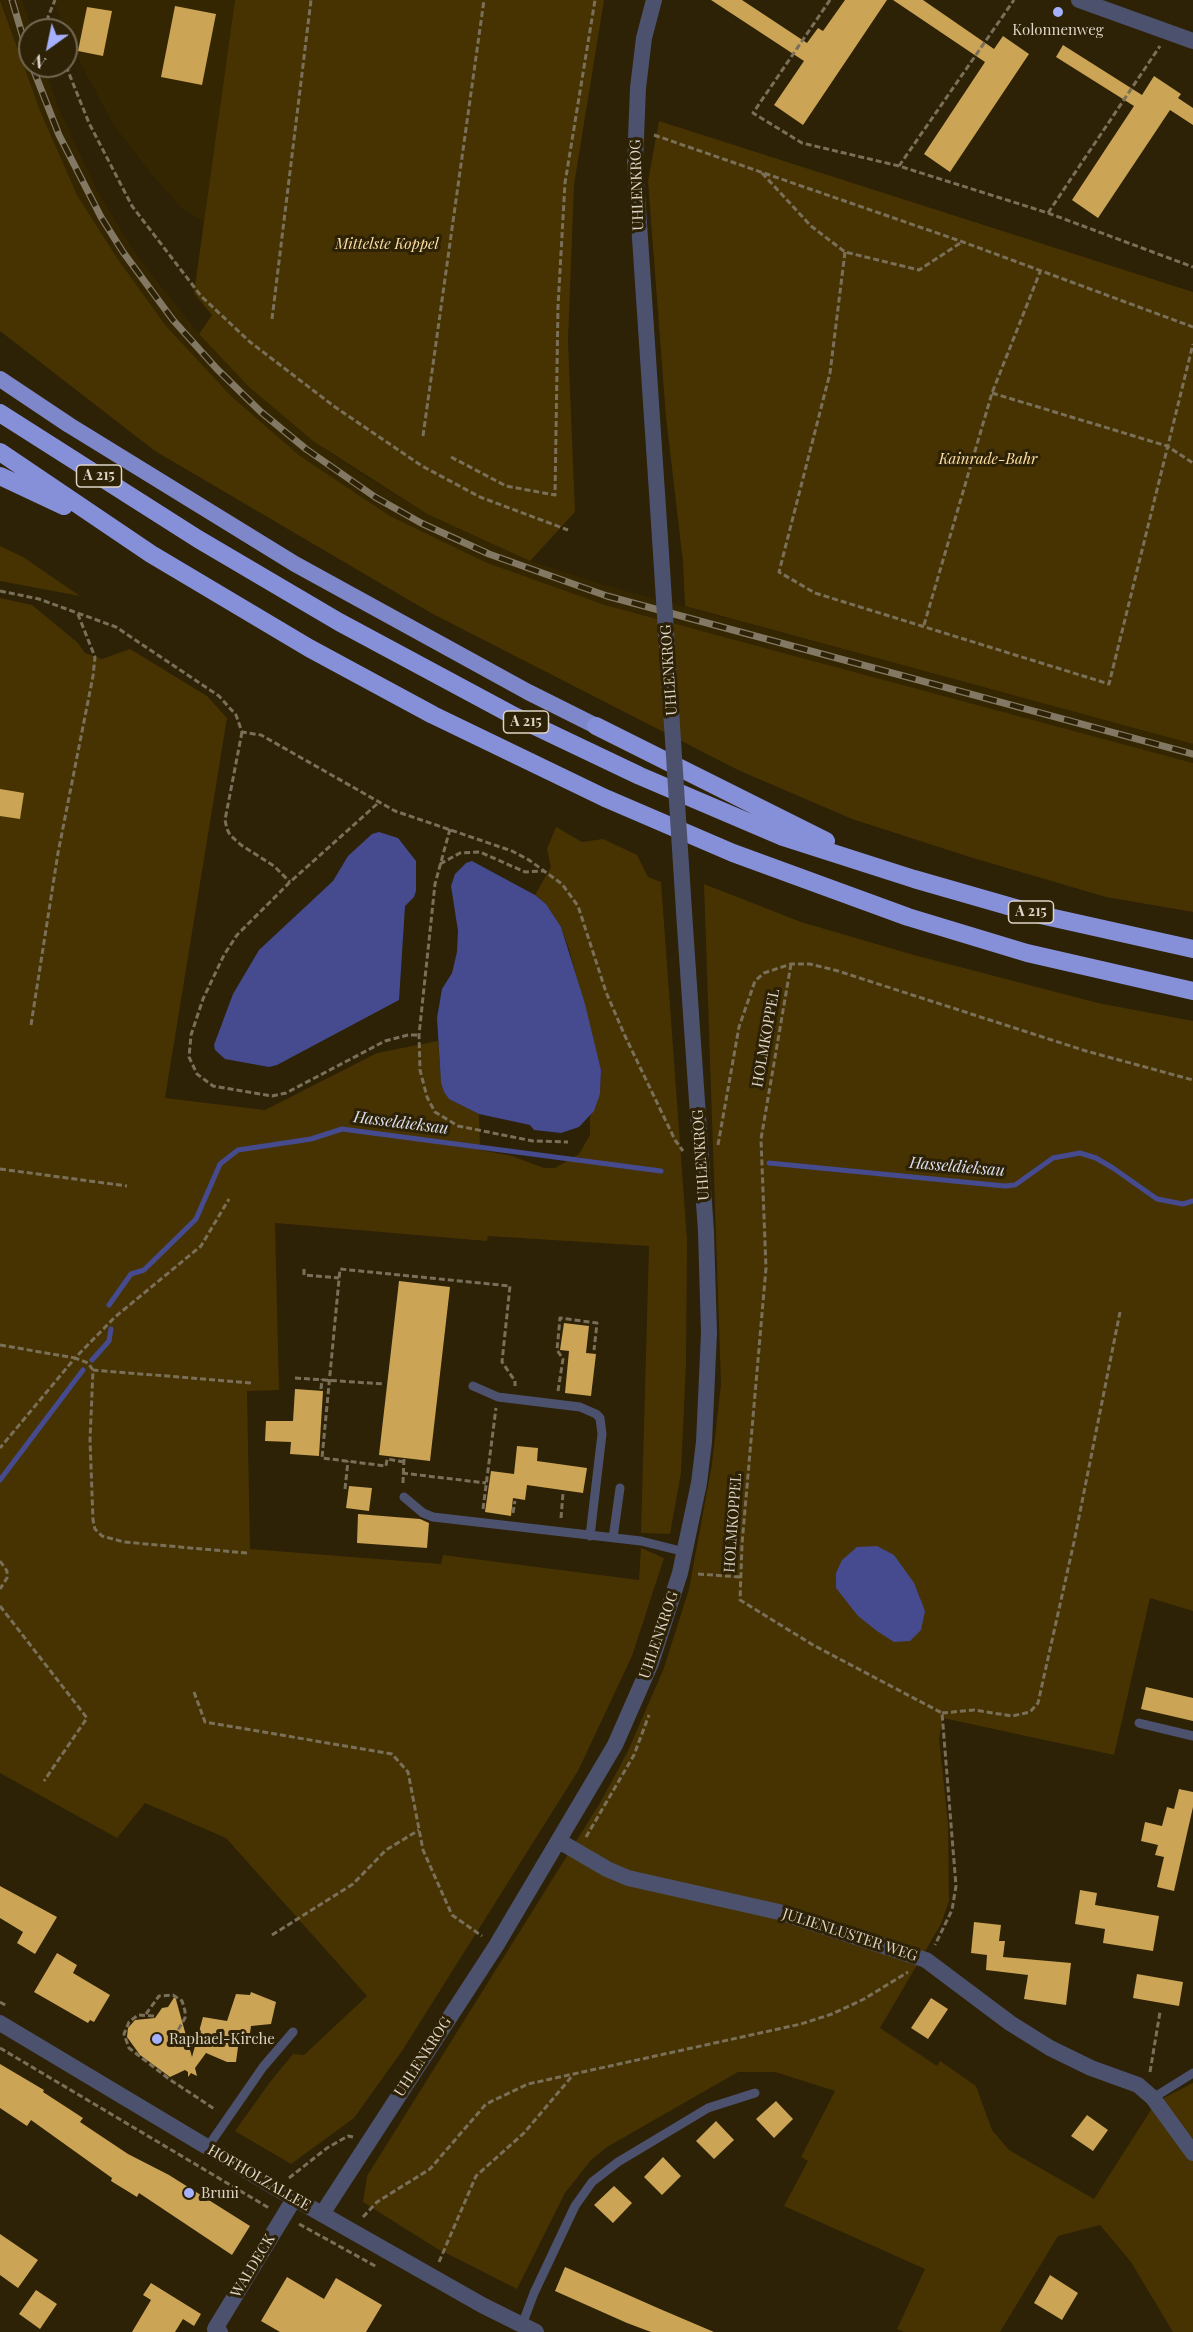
<!DOCTYPE html>
<html>
<head>
<meta charset="utf-8">
<style>
  body { margin:0 }
  #map { position:relative; width:1193px; height:2332px; overflow:hidden; background:#2d2106; font-family:"Playfair Display",serif }
  canvas { display:block }
  .north { position:absolute; left:18px; top:18px; width:60px; height:60px; box-sizing:border-box; background:#2d2106; border:2px solid #736953; border-radius:50%; rotate:213deg; font-size:16px; font-weight:700; line-height:24px; text-align:center; color:#ddd5c6 }
  .north::after { content:''; display:block; margin:auto; width:21px; height:27px; background:#a5b1fc; clip-path:polygon(50% 0,100% 100%,50% 72%,0 100%) }
</style>
</head>
<body>
<div id="map">
<canvas width="1193" height="2332"></canvas>
<div class="north">N</div>
</div>
<script>
const context = document.querySelector('canvas').getContext('2d');
context.lineJoin = 'round';
function paint(path, color) { context.fillStyle = color; context.fill(path, 'evenodd'); }
const shape = rows => new Path2D(rows.map(r => 'M' + r).join(''));
function strokePath(path, color, width, dash) { context.strokeStyle = color; context.lineWidth = width; context.lineCap = dash ? 'butt' : 'round'; context.setLineDash(dash || []); context.stroke(path); }
function write(font, color, halo, rows, align = 'center') {
  context.font = font + ' "Playfair Display",serif'; context.lineWidth = 6; context.setLineDash([]); context.textBaseline = 'middle'; context.strokeStyle = halo; context.fillStyle = color; for (const [text, x, y, turn = 0] of rows) {
    context.save(); context.translate(x, y); context.rotate((+turn || 0) * Math.PI / 180); context.textAlign = isNaN(turn) ? turn : align; if (halo) context.strokeText(text, 0, 0); context.fillText(text, 0, 0); context.restore();
  }
}
paint(shape([
  [1,0,22,0,32,30,30,66,44,66,58,107,96,188,132,248,159,284,199,334,248,386,313,441,363,475,427,514,530,561,605,585,1193,744,1193,763,605,605,485,562,390,516,300,456,232,397,166,326,119,261,77,195,41,113],
  [52,0,235,0,204,222,182,208,152,175,113,124,82,66]
]), '#352602');
paint(shape([
  [0,0,41,113,77,195,119,261,166,326,232,397,300,456,390,516,485,562,605,605,1193,763,1193,912,1106,897,973,858,852,819,738,770,431,613,155,451,0,331],
  [235,0,604,0,574,185,568,341,575,512,530,561,427,514,313,441,248,386,199,334,212,315,194,293],
  [659,121,1193,292,1193,744,685,606,683,562,666,417,648,181],
  [0,546,23,557,80,596,0,581],
  [0,598,32,605,78,643,85,653,102,659,130,649,207,696,227,718,165,1098,265,1110,377,1053,438,1041,441,1083,444,1092,449,1099,479,1114,480,1150,512,1156,544,1168,555,1168,579,1154,590,1135,590,1117,600,1094,601,1070,569,949,561,927,546,904,535,895,551,867,547,849,556,827,582,842,603,839,637,855,648,877,661,882,687,1240,686,1363,681,1473,670,1534,641,1533,649,1246,488,1236,487,1241,275,1223,279,1390,247,1391,250,1549,441,1564,443,1555,639,1580,641,1548,664,1558,632,1656,578,1771,402,2051,354,2118,291,2164,235,2131,270,2082,293,2054,304,2055,367,1996,226,1838,145,1803,117,1838,0,1773],
  [704,884,801,922,914,955,1098,1003,1193,1021,1193,1611,1150,1598,1114,1755,943,1718,939,1738,948,1823,949,1901,941,1924,880,2028,937,2066,940,2061,976,2086,992,2130,1009,2150,1094,2199,1156,2102,1193,2083,1193,2332,1173,2332,1131,2262,1100,2225,1058,2236,1000,2332,904,2332,897,2329,925,2269,784,2206,808,2161,801,2157,835,2091,775,2072,738,2072,607,2147,591,2160,565,2193,517,2289,436,2248,363,2202,367,2176,600,1803,628,1751,664,1668,689,1589,712,1464,721,1384]
]), '#473302');
paint(shape([
  [379,832,398,838,416,861,416,891,414,897,405,906,399,1000,277,1065,269,1067,225,1059,215,1050,214,1045,233,994,259,950,333,881,348,856,372,834],
  [472,861,535,895,546,904,561,927,585,1004,601,1070,600,1094,594,1111,579,1127,561,1133,534,1130,530,1125,479,1114,449,1099,444,1092,441,1083,437,1018,442,989,452,973,457,952,458,931,451,886,455,874,466,863],
  [877,1546,894,1555,914,1583,925,1611,921,1630,910,1641,894,1642,877,1631,858,1616,836,1588,836,1573,842,1560,857,1547]
]), '#454b8e');
strokePath(shape([
  [769,1163,1005,1186,1015,1185,1053,1158,1080,1153,1096,1158,1113,1168,1157,1199,1183,1204,1193,1201],
  [109,1305,131,1274,144,1270,196,1219,220,1164,238,1150,311,1139,342,1129,661,1171],
  [92,1360,109,1341,111,1329],
  [0,1480,83,1370]
]), '#454b8e', 5);
paint(shape([
  [711,0,742,0,807,43,818,28,823,31,845,0,887,0,803,125,774,105,804,61],
  [893,0,923,0,994,49,1003,36,1029,54,950,172,924,154,985,62],
  [175,6,216,14,202,85,161,77],
  [87,7,112,11,103,56,78,51],
  [1063,45,1142,95,1154,76,1181,94,1178,98,1193,108,1193,125,1170,110,1098,218,1072,200,1134,106,1056,57],
  [0,789,24,793,20,819,0,816],
  [399,1281,450,1287,430,1461,379,1455],
  [564,1323,589,1326,586,1353,596,1354,591,1396,565,1393,569,1351,560,1350],
  [295,1389,323,1391,319,1456,290,1454,291,1442,265,1441,266,1421,293,1421],
  [517,1446,538,1448,537,1461,587,1468,583,1493,527,1485,525,1500,513,1498,511,1516,485,1512,491,1471,514,1474],
  [349,1486,372,1488,369,1511,346,1508],
  [358,1514,420,1519,429,1523,427,1548,357,1543],
  [1146,1687,1193,1698,1193,1721,1141,1709],
  [1179,1789,1193,1792,1193,1807,1174,1891,1157,1887,1164,1857,1155,1855,1158,1845,1141,1841,1145,1822,1162,1826,1167,1807,1174,1809],
  [0,1886,57,1917,35,1954,17,1943,23,1932,0,1918],
  [1080,1890,1097,1893,1095,1905,1159,1916,1153,1951,1103,1943,1105,1929,1075,1924],
  [974,1922,1001,1925,999,1941,1005,1941,1003,1957,1071,1963,1066,2005,1024,1999,1028,1975,986,1970,987,1955,971,1953],
  [57,1953,77,1965,73,1973,110,1995,94,2022,90,2020,88,2023,34,1992],
  [1137,1974,1183,1982,1179,2006,1133,1998],
  [251,1992,276,2002,271,2024,251,2026,248,2047,238,2047,236,2062,227,2062,206,2053,195,2068,197,2076,191,2073,188,2077,188,2072,185,2070,170,2077,140,2055,127,2037,128,2028,135,2020,155,2018,162,2008,168,2007,175,1996,192,2057,203,2017,227,2021,236,1994,250,1995],
  [931,1998,948,2009,928,2039,911,2028],
  [0,2064,44,2090,43,2092,83,2118,80,2122,128,2154,169,2175,250,2226,232,2255,139,2193,137,2197,111,2181,112,2178,31,2120,27,2126,0,2108],
  [776,2101,793,2119,774,2138,756,2119],
  [1087,2115,1108,2130,1093,2151,1071,2136],
  [716,2121,734,2140,714,2159,696,2141],
  [663,2157,681,2176,662,2195,644,2177],
  [614,2186,632,2203,613,2223,594,2205],
  [0,2234,38,2260,18,2288,0,2275],
  [565,2267,660,2309,714,2332,651,2332,627,2323,555,2291],
  [1050,2275,1078,2293,1062,2320,1034,2303],
  [287,2277,324,2299,336,2278,382,2305,366,2332,280,2332,261,2321],
  [151,2283,201,2314,194,2326,183,2319,175,2332,132,2332,151,2300,143,2295],
  [36,2290,57,2304,40,2329,19,2314]
]), '#cba455');
strokePath(shape([
  [830,0,753,113,802,143,899,166,1048,213,1193,267],
  [51,30,48,17,55,0],
  [66,66,89,123,132,206,201,296,250,342,335,407,422,466,480,497,568,530],
  [654,135,963,242,1193,327],
  [899,166,1014,0],
  [762,173,811,226,845,252,919,270,962,242],
  [1048,213,1160,46],
  [845,252,830,373,779,572,815,593,1109,684,1193,344],
  [272,319,311,0],
  [992,393,1167,446,1193,463],
  [423,436,484,0],
  [451,457,506,486,555,495,558,306,565,183,595,0],
  [0,591,39,599,116,627,219,696,236,715,242,732,261,735,395,811,512,851,529,860,562,884,578,906,606,992,625,1036,675,1140,683,1151],
  [924,625,992,393,1040,272],
  [242,732,225,820,227,829,230,835,241,845,274,866,290,882],
  [377,804,290,882,237,935,224,955,203,999,191,1035,189,1057,197,1074,213,1086,272,1096,286,1093,385,1041,408,1035,419,1035],
  [450,829,435,884,419,1035,420,1070,427,1097,435,1112,458,1126,533,1141,568,1142],
  [440,864,460,853,480,852,525,872,543,871],
  [791,964,761,1139,766,1268,742,1544,740,1600,813,1645,942,1713,956,1886,952,1910,935,1945],
  [31,1025,58,853,93,676,95,657,77,612],
  [718,1145,739,1027,755,981,764,973,791,964,810,964,838,971,1086,1051,1193,1080],
  [0,1169,127,1186],
  [304,1269,304,1275,339,1278],
  [0,1345,75,1358,0,1448],
  [93,1370,88,1363,75,1358,115,1317,201,1246,229,1199],
  [295,1378,384,1384],
  [321,1389,322,1379],
  [558,1391,563,1359,557,1350,560,1318,597,1323,594,1350],
  [404,1462,387,1459,386,1466,322,1458,340,1269,510,1286,502,1362,515,1381,515,1386],
  [402,1473,486,1483],
  [403,1483,404,1458],
  [345,1489,348,1461],
  [483,1509,496,1408],
  [513,1513,515,1501],
  [561,1518,563,1493],
  [247,1553,124,1542,102,1536,95,1529,93,1520,90,1440,93,1370,251,1383],
  [0,1561,7,1571,7,1578,0,1589],
  [698,1574,741,1577],
  [0,1606,87,1718,44,1781],
  [194,1692,205,1722,392,1754,408,1772,423,1850,452,1915,482,1936],
  [942,1713,974,1710,1012,1716,1030,1712,1038,1703,1074,1542,1120,1312],
  [586,1837,634,1755,649,1715],
  [272,1935,353,1884,386,1850,419,1830],
  [0,2002,7,2006],
  [146,2014,159,1996,173,1995,182,2001,185,2011,185,2018,178,2030],
  [154,2016,138,2015,129,2022,124,2034,129,2048,169,2079,216,2110],
  [0,2048,269,2208],
  [1150,2072,1160,2012],
  [289,2178,327,2148,348,2136,353,2137],
  [363,2217,377,2202,430,2169,486,2104,528,2084,801,2024,832,2014,864,1999,908,1972],
  [299,2224,377,2267],
  [439,2262,476,2176,524,2133,573,2075]
]), '#7a705a', 3, [6, 3]);
strokePath(shape([
  [473,1386,498,1397,580,1407,596,1414,600,1418,602,1434,590,1536],
  [404,1497,423,1513,433,1517,641,1541,685,1552],
  [613,1538,620,1488],
  [1139,1723,1193,1736],
  [1153,2098,1193,2073],
  [207,2148,263,2067,293,2032],
  [522,2325,534,2293,575,2206,592,2182,618,2162,708,2108,755,2093]
]), '#4c516e', 9);
strokePath(shape([
  [654,0,644,38,638,88,635,163,660,538],
  [1079,0,1193,41],
  [559,1841,607,1869,628,1878,779,1912,926,1960,1010,2023,1050,2048,1091,2068,1138,2085,1153,2098,1193,2153],
  [322,2214,496,1946,615,1745,651,1663,680,1573,699,1483,704,1442,709,1333,706,1232,685,927],
  [220,2332,215,2329,294,2199]
]), '#4c516e', 16);
strokePath(shape([
  [0,2023,269,2184,482,2305,536,2332]
]), '#4c516e', 16);
strokePath(shape([
  [0,379,69,425,295,564,528,692,596,726]
]), '#7d87c9', 16);
strokePath(shape([
  [0,413,198,539,339,622,514,716,640,776,783,837,914,879,1036,914,1193,949],
  [0,452,151,554,309,648,433,715,605,798,733,853,908,917,1027,953,1193,991],
  [0,476,64,506],
  [596,726,826,841]
]), '#8590d8', 18);
const rail = shape([
  [12,0,30,61],
  [32,66,59,135,101,217,123,252,173,320,217,369,261,412,306,449,375,497,421,523,489,554,607,596,1193,754]
]);
strokePath(rail, '#827863', 7);
strokePath(rail, '#2d2106', 4.5, [14]);
strokePath(shape([
  [660,538,685,927]
]), '#4c516e', 16);
for (const [x, y, r, color] of [
  [1058,12,6,"#a5b1fc"],
  [157,2039,6,"#a5b1fc"],
  [189,2193,6,"#a5b1fc"]
]) { const dot = new Path2D(); dot.arc(x, y, r, 0, 2 * Math.PI); context.fillStyle = color; context.fill(dot); strokePath(dot, '#2d2106', 2); }
for (const [x, y, w] of [
  [99,476,45],
  [526,722,45],
  [1031,912,45]
]) { const box = new Path2D(); box.roundRect(x - w / 2, y - 11, w, 22, 4.5); context.fillStyle = '#2d2106'; context.fill(box); strokePath(box, '#ddd5c6', 1.5); }
write('bold 14px', '#ddd5c6', null, [
  ["A 215",99,476],
  ["A 215",526,722],
  ["A 215",1031,912]
]);
write('15px', '#ddd5c6', '#2d2106', [
  ["Kolonnenweg",1058,30,"center"],
  ["Raphael-Kirche",169,2039],
  ["Bruni",201,2193]
], 'left');
write('15px', '#ddd5c6', '#2d2106', [
  ["UHLENKROG",637,185,-92],
  ["UHLENKROG",669,670,-94],
  ["HOLMKOPPEL",766,1038,-80],
  ["UHLENKROG",701,1155,-94],
  ["HOLMKOPPEL",733,1523,-86],
  ["UHLENKROG",659,1635,-71],
  ["JULIENLUSTER WEG",850,1935,18],
  ["UHLENKROG",423,2057,-57],
  ["HOFHOLZALLEE",259,2178,30],
  ["WALDECK",253,2266,-59]
]);
write('italic 15px', '#fee0a4', '#2d2106', [
  ["Mittelste Koppel",387,244],
  ["Kainrade-Bahr",988,459]
]);
write('italic 16px', '#dce0f4', '#2d2106', [
  ["Hasseldieksau",401,1123,7],
  ["Hasseldieksau",957,1167,5]
]);
</script>
</body>
</html>
